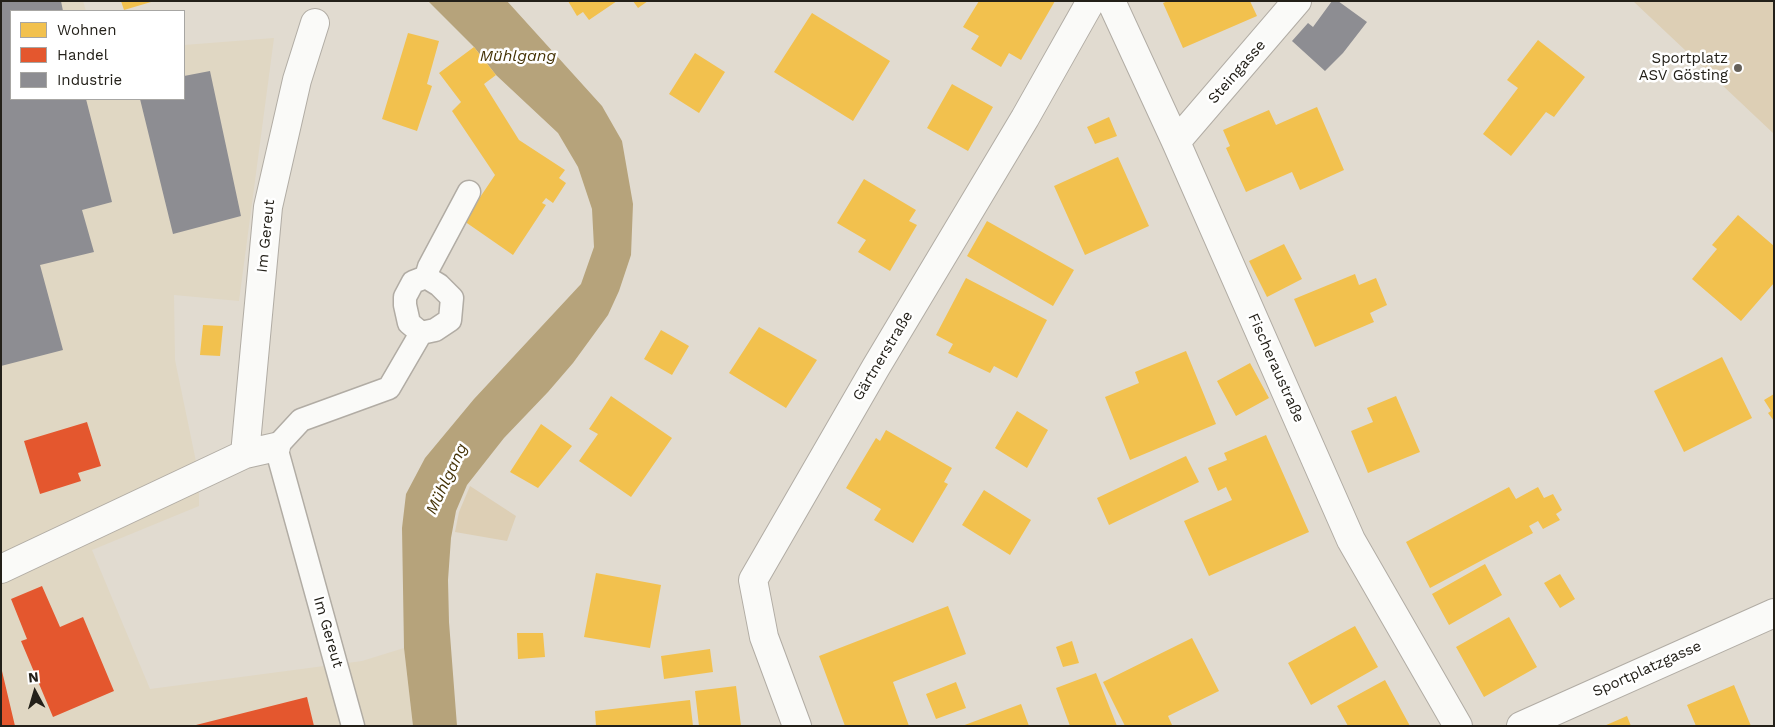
<!DOCTYPE html>
<html>
<head>
<meta charset="utf-8">
<style>
  body { margin:0 }
  #map { position:relative; width:1775px; height:727px; overflow:hidden; background:#e1dbd0; font-family:"Work Sans",sans-serif }
  canvas { display:block }
  .frame { position:absolute; inset:0; border:2px solid #232019; pointer-events:none }
  .legend { position:absolute; left:10px; top:10px; width:175px; height:90px; box-sizing:border-box; background:#fff; border:1px solid #a7a6a3; margin:0; padding:6px 9px; list-style:none; font-size:15px; color:#232019 }
  .legend li { display:flex; align-items:center; gap:10px; height:25px }
  .legend b { width:25px; border:1px solid #a7a6a3 }
  .north { position:absolute; left:10px; top:667px; width:50px; height:50px; -webkit-text-stroke:4px #fff; paint-order:stroke; rotate:354deg; font-size:14px; font-weight:700; line-height:20px; text-align:center; color:#232019 }
  .north::after { content:''; display:block; margin:auto; width:18px; height:22px; background:#232019; clip-path:polygon(50% 0,100% 100%,50% 72%,0 100%) }
</style>
</head>
<body>
<div id="map">
<canvas width="1775" height="727"></canvas>
<div class="frame"></div>
<ul class="legend">
<li><b style="height:14px;background:#f2c14e"></b>Wohnen</li>
<li><b style="height:14px;background:#e4572e"></b>Handel</li>
<li><b style="height:14px;background:#8d8d92"></b>Industrie</li>
</ul>
<div class="north">N</div>
</div>
<script>
const context = document.querySelector('canvas').getContext('2d');
context.lineJoin = 'round';
function paint(path, color) { context.fillStyle = color; context.fill(path, 'evenodd'); }
const shape = rows => new Path2D(rows.map(r => 'M' + r).join(''));
function strokePath(path, color, width, dash) { context.strokeStyle = color; context.lineWidth = width; context.lineCap = dash ? 'butt' : 'round'; context.setLineDash(dash || []); context.stroke(path); }
function write(font, color, halo, rows, align = 'center') {
  context.font = font + ' "Work Sans",sans-serif'; context.lineWidth = 5; context.setLineDash([]); context.textBaseline = 'middle'; context.strokeStyle = halo; context.fillStyle = color; for (const [text, x, y, turn = 0] of rows) {
    context.save(); context.translate(x, y); context.rotate((+turn || 0) * Math.PI / 180); context.textAlign = isNaN(turn) ? turn : align; if (halo) context.strokeText(text, 0, 0); context.fillText(text, 0, 0); context.restore();
  }
}
paint(shape([
  [1,1,83,1,86,11,11,11,11,99,184,99,184,45,274,38,239,301,174,295,175,360,199,476,199,506,92,550,150,689,362,661,404,648,413,726,1,726]
]), '#e0d7c3');
paint(shape([
  [1633,1,1774,1,1774,134],
  [470,486,516,516,507,541,455,532,459,512]
]), '#ddcfb5');
paint(shape([
  [428,1,507,1,602,106,622,141,633,204,631,255,619,291,608,315,573,363,548,392,504,438,467,485,456,511,451,538,448,580,449,622,457,726,413,726,404,648,402,528,406,494,425,458,474,399,581,284,594,247,592,209,578,167,558,133,496,75,474,47]
]), '#b6a37b');
paint(shape([
  [121,1,151,1,151,2,124,10],
  [568,1,617,1,589,20,583,12,577,16],
  [633,1,648,1,638,8],
  [979,1,1055,1,1021,60,1009,53,1001,67,971,49,979,36,963,27],
  [1168,1,1250,1,1257,16,1183,48,1163,3],
  [812,13,890,61,853,121,774,72],
  [408,33,439,41,427,84,432,86,417,131,382,119],
  [1538,40,1585,77,1554,117,1546,112,1511,156,1483,134,1518,88,1507,80],
  [474,47,496,75,484,84,519,140,565,170,559,178,566,183,553,203,546,198,542,203,546,205,513,255,464,221,495,175,452,111,461,102,439,73],
  [695,53,725,72,699,113,669,94],
  [952,84,993,107,968,151,927,128],
  [1317,107,1344,170,1300,190,1292,172,1246,192,1226,148,1230,146,1223,130,1269,110,1276,125],
  [1109,117,1117,136,1095,144,1087,127],
  [1118,157,1149,226,1085,255,1054,186],
  [864,179,916,210,909,221,917,225,890,271,858,252,866,240,837,223],
  [1738,215,1774,246,1774,283,1741,321,1692,279,1717,249,1712,245],
  [987,221,1074,270,1053,306,967,256],
  [1284,244,1302,279,1267,297,1249,261],
  [1355,274,1359,285,1376,278,1387,305,1370,313,1374,322,1315,347,1294,299],
  [966,278,1047,320,1017,378,994,366,990,373,948,353,953,344,936,335],
  [203,325,223,326,220,356,200,355],
  [759,327,817,360,786,408,729,373],
  [661,330,689,346,672,375,644,359],
  [1186,351,1216,424,1130,460,1105,397,1139,383,1135,372],
  [1722,357,1752,418,1684,452,1654,391],
  [1250,363,1269,398,1236,416,1217,381],
  [1774,394,1774,421,1768,413,1771,411,1764,400],
  [611,396,672,438,631,497,579,461,598,434,589,429],
  [1396,396,1420,452,1368,473,1351,431,1373,422,1367,408],
  [1017,411,1048,430,1027,468,995,448],
  [541,424,572,446,538,488,510,472],
  [886,430,952,468,944,482,948,484,913,543,874,520,881,509,846,488,876,438,880,441],
  [1266,435,1309,532,1209,576,1184,521,1232,500,1226,487,1218,491,1208,468,1227,460,1224,453],
  [1186,456,1199,482,1109,525,1097,498],
  [1509,487,1516,499,1538,487,1544,498,1553,494,1562,510,1556,514,1560,520,1543,529,1538,521,1529,526,1533,533,1430,588,1406,542],
  [984,490,1031,520,1010,555,962,525],
  [1485,564,1502,595,1449,625,1432,594],
  [596,573,661,585,650,648,584,637],
  [1560,574,1575,599,1560,608,1544,583],
  [948,606,966,654,893,682,909,726,845,726,819,656],
  [1509,617,1537,667,1484,697,1456,647],
  [1355,626,1378,667,1311,705,1288,663],
  [517,633,543,633,545,657,518,659],
  [1192,638,1219,691,1168,716,1172,725,1170,726,1125,726,1103,682],
  [1072,641,1079,663,1063,667,1056,647],
  [710,649,713,672,664,679,661,656],
  [1096,673,1117,726,1070,726,1056,688],
  [1385,680,1410,726,1348,726,1337,706],
  [956,682,966,708,936,719,926,694],
  [1734,685,1751,726,1696,726,1687,705],
  [736,686,741,726,699,726,695,691],
  [690,700,693,726,596,726,595,711],
  [1021,704,1029,726,962,726],
  [1627,716,1631,726,1604,726]
]), '#f2c14e');
paint(shape([
  [87,422,101,466,78,473,81,481,40,494,24,441],
  [42,586,60,627,83,617,114,691,53,717,21,641,27,639,11,599],
  [1,671,2,671,15,726,1,726],
  [307,697,314,726,196,726,196,725]
]), '#e4572e');
paint(shape([
  [1,1,61,1,63,11,11,11,11,99,86,99,112,202,82,210,94,252,40,265,63,350,1,366],
  [1332,1,1338,1,1367,22,1343,53,1325,71,1292,41,1308,23,1313,27],
  [210,71,241,216,173,234,140,99,184,99,184,76]
]), '#8d8d92');
const service = shape([
  [421,333,435,330,450,320,452,298,439,285,426,277],
  [353,726,276,447,301,420,389,388,421,333,409,323,405,305,405,297,413,282,426,277,429,267,469,192]
]);
const minor = shape([
  [1111,1,1176,142,1351,540,1458,726],
  [1176,142,1297,1],
  [245,454,276,447],
  [1,569,245,454,268,207,297,80,315,23],
  [797,726,764,637,753,580,876,367,1025,118,1091,1],
  [1521,726,1774,613]
]);
strokePath(service, '#b1aca4', 25);
strokePath(minor, '#b1aca4', 30);
strokePath(service, '#fafaf8', 22);
strokePath(minor, '#fafaf8', 28);
for (const [x, y, r, color] of [
  [1738,68,5,"#666159"]
]) { const dot = new Path2D(); dot.arc(x, y, r, 0, 2 * Math.PI); context.fillStyle = color; context.fill(dot); strokePath(dot, '#fff', 2); }
write('15px', '#232019', '#fff', [
  ["Sportplatz",1728,59],
  ["ASV Gösting",1728,76]
], 'right');
write('15px', '#232019', '#fff', [
  ["Steingasse",1237,72,-49],
  ["Im Gereut",266,236,-84],
  ["Gärtnerstraße",883,356,-59],
  ["Fischeraustraße",1276,368,66],
  ["Im Gereut",328,632,74],
  ["Sportplatzgasse",1647,669,-24]
]);
write('italic 16px', '#453306', '#fff', [
  ["Mühlgang",518,56],
  ["Mühlgang",447,479,-65]
]);
</script>
</body>
</html>
